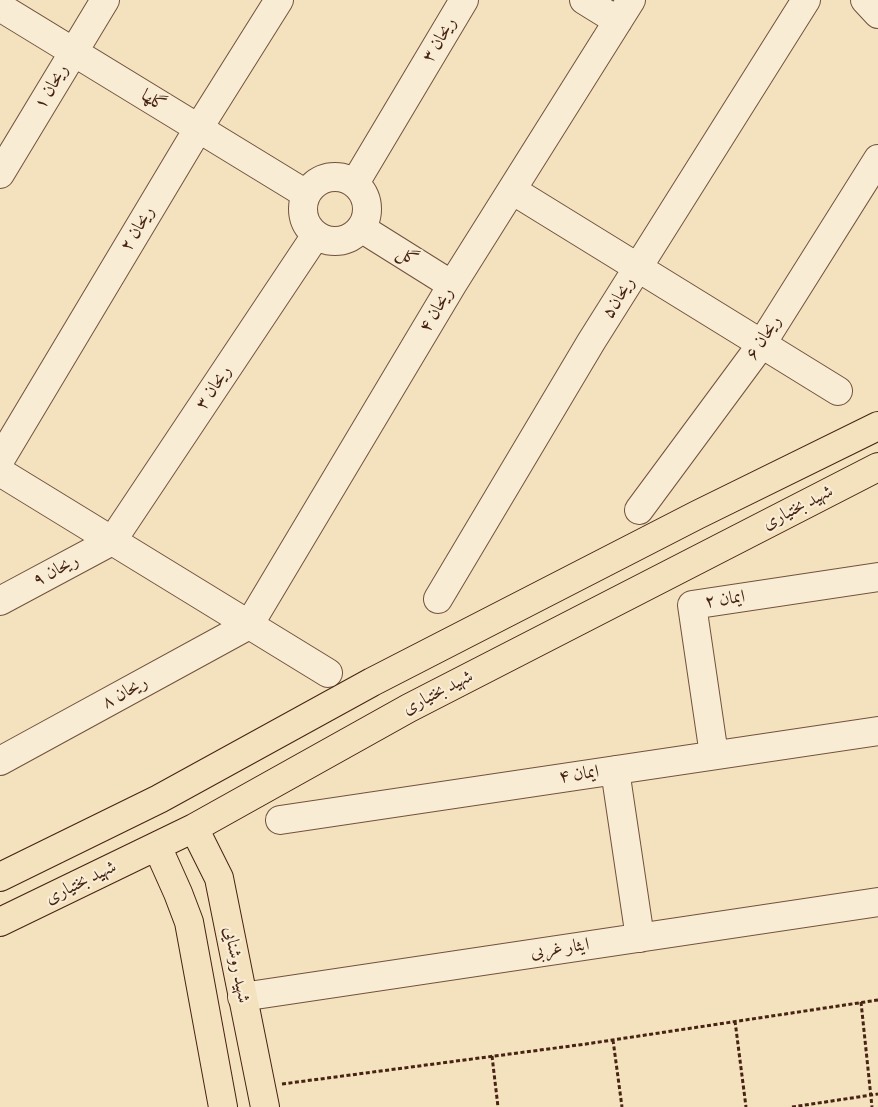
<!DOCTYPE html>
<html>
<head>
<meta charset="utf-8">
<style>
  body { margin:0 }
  canvas { display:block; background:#f4e1bd }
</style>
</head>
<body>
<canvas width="878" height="1107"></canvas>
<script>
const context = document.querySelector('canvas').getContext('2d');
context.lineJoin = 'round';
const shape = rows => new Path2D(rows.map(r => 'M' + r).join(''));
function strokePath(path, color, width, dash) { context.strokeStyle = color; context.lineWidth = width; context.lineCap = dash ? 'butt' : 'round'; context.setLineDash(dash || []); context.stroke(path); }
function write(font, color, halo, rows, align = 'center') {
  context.font = font + ' "Libre Bodoni",Amiri,serif'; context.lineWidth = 4.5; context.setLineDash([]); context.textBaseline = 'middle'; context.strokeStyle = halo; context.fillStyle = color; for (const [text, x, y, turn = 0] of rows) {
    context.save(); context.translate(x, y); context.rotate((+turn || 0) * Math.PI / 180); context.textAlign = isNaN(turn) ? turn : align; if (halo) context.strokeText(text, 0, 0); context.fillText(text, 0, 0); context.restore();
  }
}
const minor = shape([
  [584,0,618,21],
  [865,0,878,14],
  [0,7,306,194],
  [0,174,105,0],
  '303 209a32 32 0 1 1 64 0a32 32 0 1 1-64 0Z',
  [355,183,464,0],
  [512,190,838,391],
  [361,228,452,285],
  [0,460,198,129,279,0],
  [0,472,328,673],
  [639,510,761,345,878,159],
  [438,599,591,342,806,0],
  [0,601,112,541,316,235],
  [714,755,692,605,878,577],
  [0,761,249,625,452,285,631,0],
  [615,770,640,938],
  [280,820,878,731],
  [242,997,878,902]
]);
const major = shape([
  [194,828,219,878,265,1107],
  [157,846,178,893,189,922,223,1107],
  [0,877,159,799,372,682,697,515,878,426],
  [0,922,194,828,409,708,878,467]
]);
strokePath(minor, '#72523e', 30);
strokePath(major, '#462313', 30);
strokePath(shape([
  [861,1002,872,1107],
  [735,1021,746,1107],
  [613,1040,622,1107],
  [492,1056,498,1107],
  [282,1084,586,1044,878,1000],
  [792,1107,878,1094]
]), '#462313', 3, [4, 2.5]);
strokePath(minor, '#f8ecd4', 28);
strokePath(major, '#f4e1bd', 28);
write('18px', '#462313', '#f8ecd4', [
  ["ریحان ۳",440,40,-59],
  ["ریحان ۱",52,87,-59],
  ["گلها",153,101,32],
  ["ریحان ۲",138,229,-59],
  ["گل",407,257,32],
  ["ریحان۵",619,298,-58],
  ["ریحان ۴",437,310,-59],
  ["ریحان ۶",764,338,-56],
  ["ریحان ۳",214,388,-56],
  ["شهید بختیاری",798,508,-27],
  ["ریحان ۹",56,571,-28],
  ["ایمان ۲",725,600,-8],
  ["ریحان ۸",125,693,-29],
  ["شهید بختیاری",438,693,-27],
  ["ایمان ۴",579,775,-8],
  ["شهید بختیاری",81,883,-26],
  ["ایثار غربی",560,949,-8],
  ["شهید روشنایی",236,965,79]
]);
</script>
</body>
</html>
